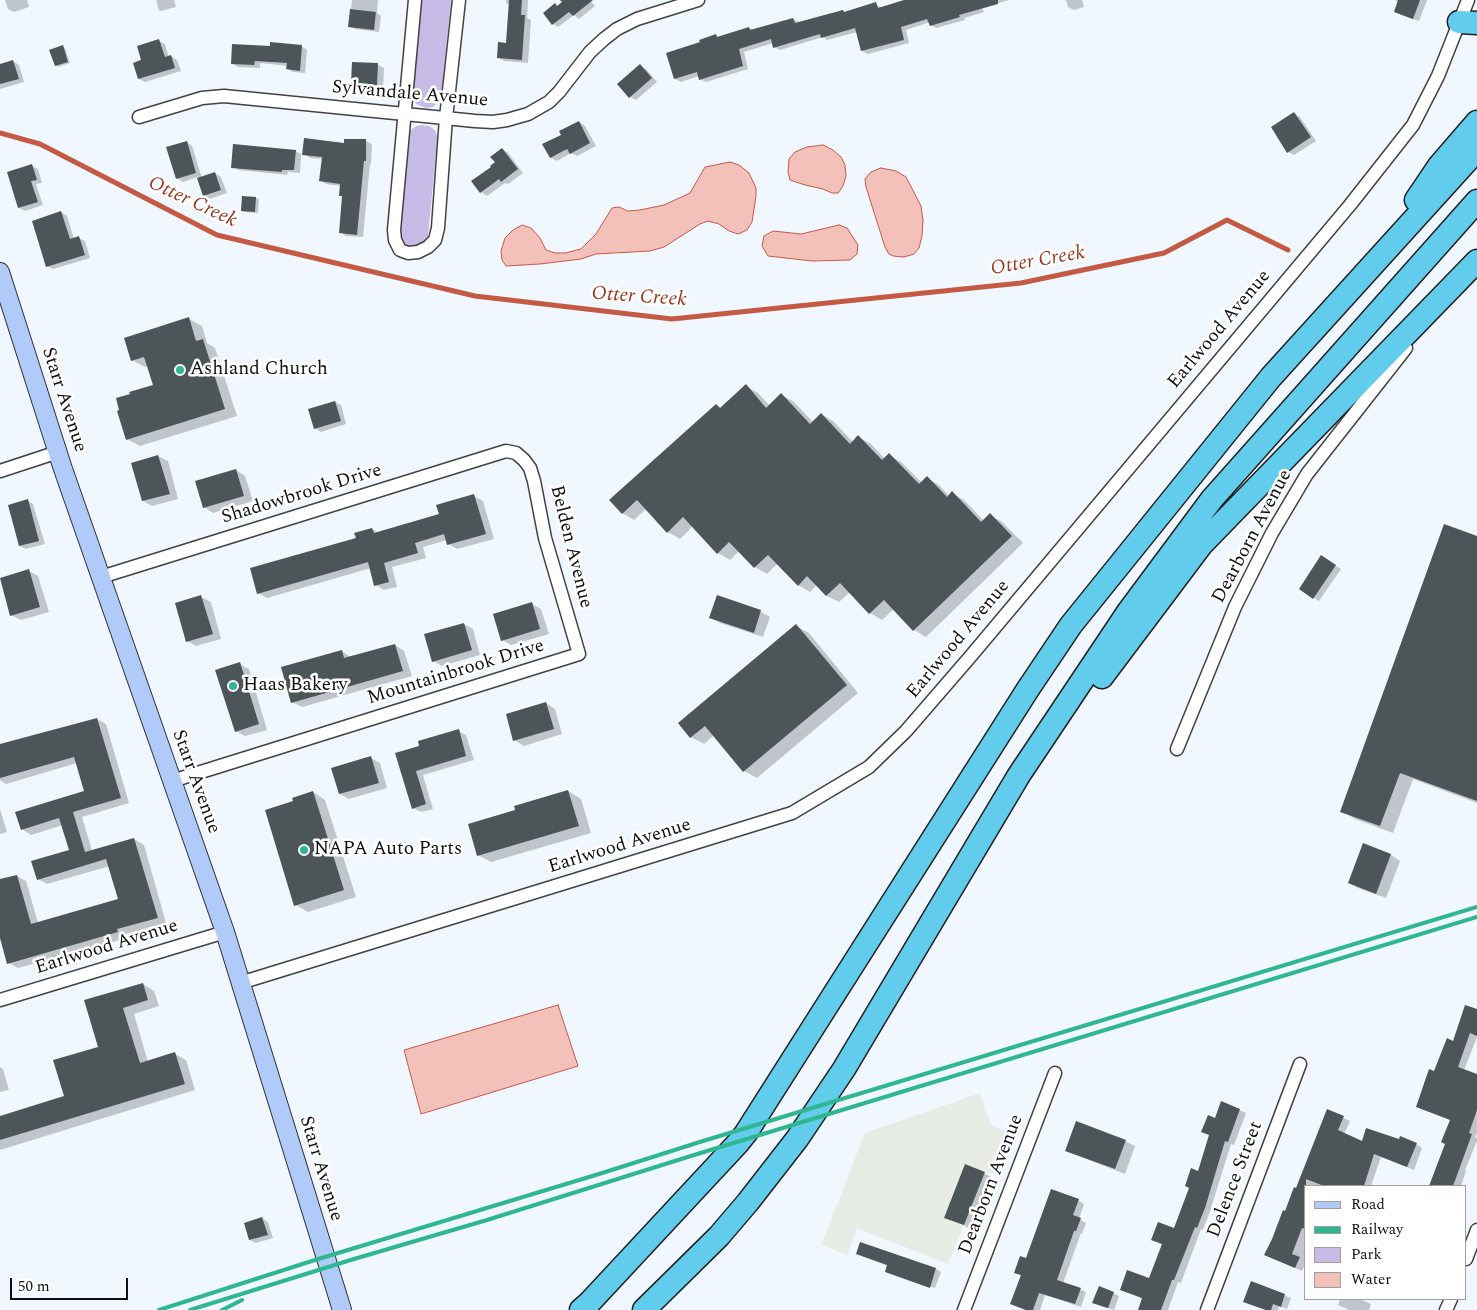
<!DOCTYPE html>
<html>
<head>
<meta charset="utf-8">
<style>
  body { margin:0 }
  #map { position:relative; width:1477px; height:1310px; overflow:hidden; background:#f1f7fe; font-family:Spectral,serif }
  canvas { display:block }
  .legend { position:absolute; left:1304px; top:1185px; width:162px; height:115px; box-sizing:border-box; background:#fff; border:1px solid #9f9f9f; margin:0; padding:6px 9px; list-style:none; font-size:15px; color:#0f0f0f }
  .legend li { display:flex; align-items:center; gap:10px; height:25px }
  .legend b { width:25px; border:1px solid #9f9f9f }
  .scale { position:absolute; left:10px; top:1278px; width:118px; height:22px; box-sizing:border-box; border:2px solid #0f0f0f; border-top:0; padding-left:6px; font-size:15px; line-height:18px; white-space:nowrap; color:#0f0f0f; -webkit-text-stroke:4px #fff; paint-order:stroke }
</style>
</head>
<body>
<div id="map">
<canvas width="1477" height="1310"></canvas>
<ul class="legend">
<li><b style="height:6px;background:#b0cafa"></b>Road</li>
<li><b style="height:6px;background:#2eb791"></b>Railway</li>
<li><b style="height:14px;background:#c7bce7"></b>Park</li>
<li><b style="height:14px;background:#f3c1b9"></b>Water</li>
</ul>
<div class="scale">50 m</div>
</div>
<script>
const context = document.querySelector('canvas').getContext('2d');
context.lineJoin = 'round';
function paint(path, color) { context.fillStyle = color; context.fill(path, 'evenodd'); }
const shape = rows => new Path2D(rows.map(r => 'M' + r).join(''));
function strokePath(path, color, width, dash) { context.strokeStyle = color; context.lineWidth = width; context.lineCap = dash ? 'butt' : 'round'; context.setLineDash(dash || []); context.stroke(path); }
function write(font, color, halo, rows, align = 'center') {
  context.font = font + ' Spectral,serif'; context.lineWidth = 5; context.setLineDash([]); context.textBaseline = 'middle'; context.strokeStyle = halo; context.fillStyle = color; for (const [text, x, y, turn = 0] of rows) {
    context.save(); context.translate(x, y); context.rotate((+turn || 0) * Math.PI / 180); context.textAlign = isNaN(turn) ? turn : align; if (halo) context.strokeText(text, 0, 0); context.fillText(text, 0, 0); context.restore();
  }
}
paint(shape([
  [980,1093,991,1125,1008,1132,991,1174,965,1164,945,1218,964,1225,948,1264,857,1228,847,1255,821,1245,865,1133]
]), '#e7ede4');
paint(shape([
  [422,0,451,0,441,96,438,102,433,107,426,108,416,104,413,95],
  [422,125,429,126,435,130,437,135,437,143,428,236,427,241,414,249,403,245,400,239,399,228,409,133,412,129,417,126]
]), '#c7bce7');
const water = shape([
  [823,145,833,150,841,157,845,165,846,176,843,186,838,193,832,193,823,189,805,185,790,180,788,172,789,159,795,152,807,147,823,145],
  [730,162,739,165,749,173,756,188,756,196,752,222,747,230,738,234,729,231,719,224,708,221,700,224,664,247,650,251,596,254,581,259,540,264,506,266,502,260,501,251,505,238,513,230,522,225,531,228,540,238,546,250,555,253,565,253,581,249,596,234,612,208,619,207,628,211,640,210,664,205,690,193,705,167,730,162],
  [881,168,896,171,906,177,921,206,923,220,922,236,919,248,914,254,904,257,893,256,889,254,885,247,866,187,865,179,871,172,881,168],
  [839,225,847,228,858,245,857,254,850,260,812,261,768,256,762,246,764,236,773,231,801,234,839,225],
  [558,1005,578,1066,421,1114,404,1050,558,1005]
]);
paint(water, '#f3c1b9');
strokePath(water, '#c55a44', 1);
paint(shape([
  [5,0,27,0,29,7,14,12,8,9],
  [156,0,174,0,176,7,161,11,159,10],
  [352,0,378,0,377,13,381,16,379,32,355,29,349,26],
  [506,0,528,0,527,18,531,20,528,63,504,61,498,57,508,44,510,5,506,3],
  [566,0,590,0,595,6,579,19,574,15,558,27,553,24],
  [924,0,1009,0,982,8,984,12,964,18,965,20,936,28,931,25,930,22,906,30,909,43,868,54,862,51,857,32,827,40,823,37,780,50,774,47,773,43,744,52,748,69,706,82,700,79,699,76,681,82,675,79,701,43,716,36,719,37,749,28,754,30,793,19,799,22,843,11,846,13,876,4,882,8],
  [1066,0,1082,0,1084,7,1074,10,1068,7],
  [1394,0,1427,0,1419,21,1401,15,1399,2],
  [159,41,165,44,169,57,171,56,177,60,181,71,145,82,139,79,143,61],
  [301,46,307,50,305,73,293,72,287,69,288,66,260,63,260,68,238,67,232,63,271,47],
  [63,47,65,48,70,63,58,67,56,65],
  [13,61,19,65,24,82,0,89,0,65],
  [378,65,384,68,383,88,358,86,353,83],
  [640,66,646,69,657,82,636,100,630,97],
  [1294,113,1300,117,1316,141,1294,155,1288,152],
  [579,122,585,126,596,146,577,156,571,153,557,161,551,158,562,135],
  [366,141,372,144,371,164,370,164,363,237,346,236,340,232,343,197,340,195,341,186,326,184,320,181,323,159,310,158,304,154],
  [187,142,192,146,202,178,215,173,221,177,227,193,210,199,204,195,198,177,183,182,177,178],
  [502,149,508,153,523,173,508,184,505,183,487,196,481,192],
  [295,151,301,154,300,173,288,172,287,175,239,170,233,167],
  [32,166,38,169,42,183,36,184,43,205,25,211,19,208],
  [243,197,256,198,259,199,258,213,244,212,242,211],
  [61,212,67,216,74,239,79,238,85,241,90,258,53,269,47,266],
  [189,319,202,326,207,343,215,348,237,416,140,446,127,439,154,386,148,366,145,367,132,360],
  [746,386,758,393,770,406,782,395,794,402,813,422,821,414,833,421,853,442,858,437,871,444,885,459,889,455,901,462,922,483,927,478,939,485,949,496,952,493,964,500,984,521,990,515,1002,522,1023,543,926,637,914,630,894,609,882,620,870,613,850,592,839,602,827,596,817,585,810,592,798,585,778,563,767,574,755,567,739,551,730,560,718,553,693,526,680,539,668,532,646,509,634,520,622,513,717,406,721,408],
  [335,402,341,405,346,424,321,432,315,428],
  [158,456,168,461,178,499,152,506,143,501],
  [236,470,245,476,253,501,213,513,204,507],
  [474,496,483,501,494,539,457,549,448,544,447,540,423,547,426,558,392,567,397,587,384,590,376,585,371,568,267,598,258,593,357,539,372,529,379,533,440,515],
  [27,501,33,504,45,544,26,549,20,546],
  [1477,538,1477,803,1413,779,1393,833,1355,819,1342,811],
  [1328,561,1341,569,1319,601,1313,597],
  [29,571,38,576,49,612,21,620,11,615],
  [201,597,211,602,221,639,196,646,187,641],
  [718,597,761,612,770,617,763,637,720,623,711,617],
  [532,604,541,609,549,634,511,645,502,640],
  [464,624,473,629,480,655,442,666,433,661],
  [796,626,809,633,858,693,757,778,744,771,714,735,704,744,691,737],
  [395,645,404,651,412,676,302,707,292,702,341,651,351,657],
  [239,664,249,669,267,730,245,736,236,731],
  [546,703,555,709,562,734,524,746,514,740],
  [97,719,106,724,129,803,82,817,92,851,134,839,144,845,166,923,126,934,127,938,18,968,9,963,0,933,0,881,17,876,26,881,38,923,119,899,110,866,47,884,38,879,70,851,63,825,31,835,22,829,86,792,77,763,6,784,0,780,0,746],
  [458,731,466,735,474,760,423,775,433,809,421,812,413,808,397,754,421,746],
  [371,758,380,763,387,788,349,799,340,794],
  [568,791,581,799,591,833,491,862,478,855,517,811],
  [313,792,325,800,356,897,308,912,296,905,295,802],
  [0,809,7,832,0,834],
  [1364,845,1391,855,1400,861,1386,898,1358,888,1349,883],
  [143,984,154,991,159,1006,134,1014,148,1062,175,1054,186,1060,195,1090,0,1150,0,1117,66,1097,100,1048,86,1001],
  [1477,1011,1477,1037,1464,1070,1477,1075,1477,1133,1475,1137,1477,1138,1477,1141,1465,1170,1466,1171,1461,1186,1430,1186,1447,1144,1451,1120,1417,1106,1435,1072,1454,1042],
  [0,1067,3,1069,9,1090,0,1092],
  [1222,1103,1246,1113,1234,1145,1231,1144,1210,1211,1203,1230,1201,1229,1181,1283,1178,1282,1168,1310,1140,1310,1143,1299,1121,1289,1150,1280,1163,1245,1153,1240,1175,1229,1199,1172],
  [1327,1110,1350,1121,1344,1134,1363,1142,1400,1140,1416,1144,1422,1148,1414,1170,1381,1157,1371,1186,1306,1186,1306,1262,1302,1271,1272,1258,1286,1212,1297,1189],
  [1125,1141,1135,1146,1125,1174,1076,1155,1066,1150],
  [984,1173,993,1178,973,1230,946,1217],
  [1078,1200,1084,1204,1079,1219,1086,1223,1082,1234,1081,1233,1063,1283,1086,1292,1081,1307,1045,1295,1040,1310,1025,1310,1012,1304,1022,1276,1015,1272],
  [262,1218,268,1222,273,1238,256,1243,250,1240],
  [861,1244,936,1269,941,1272,935,1288,886,1272,888,1266,857,1254],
  [1252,1283,1291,1298,1287,1309,1279,1306,1278,1310,1265,1310,1245,1301],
  [1113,1293,1119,1296,1114,1310,1100,1306,1094,1302],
  [1340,1299,1360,1299,1371,1304,1369,1310,1349,1310,1338,1305]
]), '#0003');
strokePath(shape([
  [0,133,40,144,217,235,475,296,672,319,1021,283,1164,253,1227,220,1288,250]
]), '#c55a44', 5);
paint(shape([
  [509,0,522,0,521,15,525,15,522,60,497,58,498,42,506,43],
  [560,0,593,0,573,16,569,12,552,25,543,13,555,3,557,6,562,2],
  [904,0,998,0,998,4,959,15,960,17,930,26,927,19,901,27,904,40,861,51,855,28,821,38,820,34,773,48,771,39,739,49,743,66,699,80,697,72,674,79,666,53,700,42,699,40,716,34,717,37,749,27,750,30,793,18,795,23,843,10,844,12,876,2,878,8],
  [1398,0,1420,0,1413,19,1394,12],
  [350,9,376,12,374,30,348,27],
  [159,39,165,57,171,55,175,68,138,79,133,63,141,60,137,46],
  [270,42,302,45,300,71,286,69,287,63,255,61,254,65,231,64,232,44,270,46],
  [63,45,68,62,55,66,49,50],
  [13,60,19,79,0,84,0,64],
  [352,62,378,63,377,85,351,84],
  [640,64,652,78,629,98,617,84],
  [1294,112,1311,137,1287,153,1271,127],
  [579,121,590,143,570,154,567,149,550,158,542,144,561,135,559,131],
  [304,138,344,143,344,139,366,139,366,161,364,161,357,235,339,233,342,196,339,196,340,184,319,181,322,157,302,155],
  [187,141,196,173,176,179,166,147],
  [233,144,296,150,294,170,282,170,282,172,231,168],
  [502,148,518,169,501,182,499,179,480,193,471,181,491,167,490,166,495,162,490,157],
  [32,164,37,180,31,181,38,202,18,208,7,172],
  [215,172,221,190,203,196,197,178],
  [242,196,256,197,255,212,241,211],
  [61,211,70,239,79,236,85,255,46,267,32,221],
  [189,317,196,341,203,339,225,409,126,440,117,411,119,410,116,398,130,394,129,392,153,385,144,357,131,361,124,338],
  [746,384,766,408,781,393,810,424,821,413,850,444,858,435,882,460,889,453,919,484,927,476,947,497,952,491,981,522,990,513,1012,536,913,631,884,600,869,614,840,583,826,596,807,576,798,586,768,555,754,568,729,542,717,554,683,517,667,533,637,500,622,514,609,500,716,404,720,408],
  [335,401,341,421,314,429,308,409],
  [158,455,170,494,142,501,131,463],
  [236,469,244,496,203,508,195,481],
  [474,494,486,534,447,545,444,534,415,543,418,553,384,563,389,582,374,586,368,562,257,594,250,568,356,538,354,533,372,528,374,533,439,514,436,505],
  [28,499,39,541,19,546,8,505],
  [1444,524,1477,536,1477,801,1400,773,1380,826,1340,812],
  [1321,555,1336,565,1313,599,1299,589],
  [29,569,40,607,10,616,0,578],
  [201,595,213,634,186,642,175,603],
  [717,595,761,610,754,633,709,618],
  [532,602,540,629,501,641,493,614],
  [464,623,472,650,432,662,424,634],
  [796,624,847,685,743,772,705,726,690,738,678,723],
  [395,644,403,671,291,703,281,667,342,650,344,658],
  [240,662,259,724,235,732,215,670],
  [546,702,554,729,513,741,506,714],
  [97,718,121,798,73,812,85,852,134,838,158,918,117,929,118,932,7,964,0,938,0,879,17,875,31,924,118,899,106,859,37,880,31,861,69,850,59,818,21,830,15,812,84,791,74,757,0,778,0,744],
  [459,729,466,756,416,771,426,804,412,809,395,753,419,746,418,741],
  [371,756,379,783,339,794,331,768],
  [568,790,579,826,477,856,468,824,515,810,514,806],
  [313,791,344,890,294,906,265,810,293,801,292,798],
  [1363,843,1391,854,1376,894,1348,883],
  [143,983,148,1000,123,1008,140,1063,175,1052,185,1084,0,1140,0,1116,64,1096,53,1060,98,1047,84,1000],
  [1465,1005,1477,1009,1477,1036,1470,1033,1458,1067,1477,1074,1477,1110,1469,1133,1472,1134,1453,1186,1429,1186,1445,1144,1441,1142,1450,1120,1416,1107,1429,1069,1434,1071,1447,1038,1453,1041],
  [1221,1101,1240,1109,1228,1142,1225,1141,1205,1208,1197,1228,1195,1227,1174,1280,1172,1280,1161,1310,1138,1310,1142,1298,1120,1290,1127,1270,1149,1278,1162,1244,1151,1240,1158,1222,1174,1228,1189,1188,1185,1186,1191,1168,1198,1171,1209,1135,1201,1132,1208,1115,1215,1118],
  [1327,1109,1344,1116,1338,1130,1362,1141,1366,1128,1399,1139,1400,1136,1417,1143,1407,1167,1374,1154,1364,1186,1324,1186,1306,1179,1306,1229,1302,1228,1292,1254,1300,1257,1295,1268,1264,1255,1272,1239,1283,1210,1285,1211,1294,1187,1296,1188],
  [1076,1121,1126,1140,1115,1169,1065,1151],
  [965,1164,985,1172,964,1225,944,1218],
  [1051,1189,1079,1199,1073,1215,1081,1218,1076,1231,1074,1231,1057,1280,1081,1288,1075,1304,1039,1293,1033,1310,1026,1310,1010,1304,1021,1275,1014,1273,1020,1256,1026,1258],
  [262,1217,268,1235,249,1240,244,1223],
  [860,1242,936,1268,930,1288,885,1272,887,1265,856,1254],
  [1251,1281,1285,1294,1281,1307,1273,1304,1271,1310,1266,1310,1243,1302],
  [1099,1286,1114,1292,1108,1308,1092,1303]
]), '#4c5557');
const street = shape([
  [415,0,394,230,395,240,400,250,408,253,418,252,428,247,435,240,438,228,446,118,459,0],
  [139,117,202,98,224,96,475,121,493,122,507,120,528,114,549,102,559,92,590,52,604,39,617,29,637,19,698,0],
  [0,471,58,452],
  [101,577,506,451,516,453,524,460,530,468,534,481,545,538,579,654,172,781],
  [1177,749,1235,607,1272,533,1307,474,1406,348],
  [240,983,792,813,869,767,906,731,970,657,1350,205,1413,125,1438,76,1468,0],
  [0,1000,225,932],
  [1466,1259,1477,1230],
  [964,1310,1055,1073],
  [1207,1310,1300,1064],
  [1446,1310,1451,1299]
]);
const secondary = shape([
  [0,272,63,469,225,932,342,1310]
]);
const highway = shape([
  [1459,22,1477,23],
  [1416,200,1439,166,1477,122],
  [1102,677,1202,544,1477,261],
  [581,1310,589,1303,738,1143,746,1133,1028,689,1071,625,1271,377,1477,150],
  [644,1310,719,1236,748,1202,797,1139,844,1069,1019,775,1128,612,1212,499,1477,201]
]);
strokePath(street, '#424242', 15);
strokePath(secondary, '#313131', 20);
strokePath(highway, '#202020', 25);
strokePath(street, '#fff', 12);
strokePath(secondary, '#b0cafa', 18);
strokePath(highway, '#62ccec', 22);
strokePath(shape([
  [159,1310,315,1260,599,1174,703,1141,1477,907],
  [190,1310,354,1259,487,1220,694,1155,1477,917],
  [222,1310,242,1300]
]), '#2eb791', 4);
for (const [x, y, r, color] of [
  [180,370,5,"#2eb791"],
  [233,686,5,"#2eb791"],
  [304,850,5,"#2eb791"]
]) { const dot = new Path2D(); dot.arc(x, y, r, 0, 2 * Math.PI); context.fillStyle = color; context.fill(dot); strokePath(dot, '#fff', 2); }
write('19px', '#0f0f0f', '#fff', [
  ["Sylvandale Avenue",410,95,5],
  ["Earlwood Avenue",1220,330,-50],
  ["Starr Avenue",63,400,72],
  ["Shadowbrook Drive",302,495,-17],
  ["Dearborn Avenue",1253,537,-62],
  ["Belden Avenue",570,547,76],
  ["Earlwood Avenue",959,640,-50],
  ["Mountainbrook Drive",456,673,-17],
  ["Starr Avenue",195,782,70],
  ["Earlwood Avenue",620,847,-17],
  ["Earlwood Avenue",107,948,-17],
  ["Starr Avenue",320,1169,73],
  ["Delence Street",1236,1180,-69],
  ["Dearborn Avenue",992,1185,-69]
]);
write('19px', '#0f0f0f', '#fff', [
  ["Ashland Church",190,370],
  ["Haas Bakery",243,686],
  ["NAPA Auto Parts",314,850]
], 'left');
write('italic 20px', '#9a381f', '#fff', [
  ["Otter Creek",192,203,25],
  ["Otter Creek",1038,262,-10],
  ["Otter Creek",639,298,4]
]);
</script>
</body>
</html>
